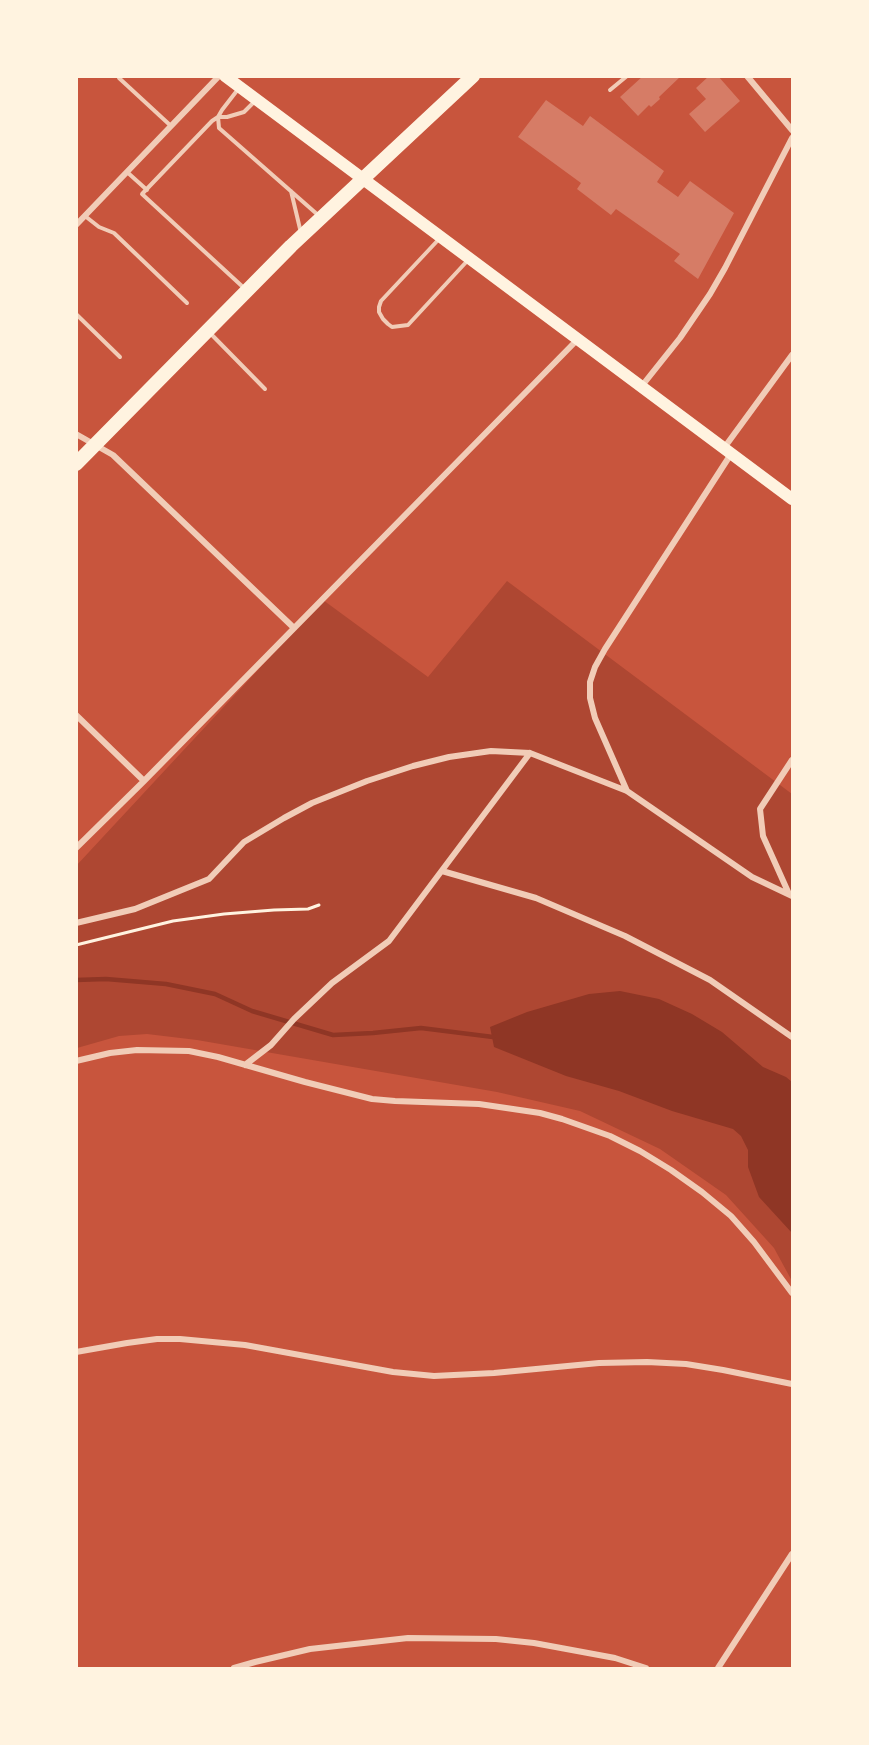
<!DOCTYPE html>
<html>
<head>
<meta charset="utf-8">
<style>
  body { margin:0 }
  #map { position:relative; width:869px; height:1745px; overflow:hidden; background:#c8553d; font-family:Rubik,sans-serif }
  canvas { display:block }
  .frame { position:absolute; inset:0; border:78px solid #fff3e0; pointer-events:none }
</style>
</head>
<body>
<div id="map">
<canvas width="869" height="1745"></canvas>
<div class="frame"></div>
</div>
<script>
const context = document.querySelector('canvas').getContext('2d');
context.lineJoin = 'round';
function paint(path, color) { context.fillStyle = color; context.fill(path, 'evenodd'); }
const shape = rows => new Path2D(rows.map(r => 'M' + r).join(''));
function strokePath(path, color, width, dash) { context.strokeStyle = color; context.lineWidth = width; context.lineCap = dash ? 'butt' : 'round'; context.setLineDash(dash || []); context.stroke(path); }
paint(shape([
  [507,581,792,794,792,1281,774,1248,726,1195,660,1149,580,1111,497,1092,197,1040,147,1034,119,1036,77,1048,76,866,323,600,428,677]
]), '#ae4732');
paint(shape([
  [620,991,659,999,692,1014,722,1032,763,1067,786,1077,792,1082,792,1233,759,1197,748,1167,748,1150,741,1136,733,1129,672,1111,619,1091,566,1076,494,1047,490,1027,527,1012,589,994]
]), '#8f3625');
strokePath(shape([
  [76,980,106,979,166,984,215,994,252,1011,333,1035,373,1033,421,1028,493,1037]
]), '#8f3625', 4.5);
paint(shape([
  [643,76,681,76,659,97,660,99,651,107,649,105,638,116,620,97],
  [709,76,718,76,740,101,705,132,689,114,706,99,696,88],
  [546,100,583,126,590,116,664,171,657,182,678,197,690,181,734,213,698,279,674,261,680,254,616,209,611,215,577,189,581,183,518,137]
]), '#d67c66');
strokePath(shape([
  [76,945,173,921,224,914,274,910,308,909,319,905]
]), '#fff3e0', 3);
strokePath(shape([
  [120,76,119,78,171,126],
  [239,88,222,110,218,117,219,128,318,215],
  [610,90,627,76],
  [127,172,147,190],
  [291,191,301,233],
  [85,216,99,227,114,233,187,303],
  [440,238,381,301,379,307,379,312,383,319,388,324,392,327,408,325,469,259],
  [244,288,142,194,212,121,218,117,227,117,244,112,256,100],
  [76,314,120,357],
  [210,333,265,389]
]), '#f1ccb7', 4);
strokePath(shape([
  [747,76,792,130],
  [76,225,219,76],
  [641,387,680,338,710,294,725,268,792,138],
  [76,434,113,455,294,628],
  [724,448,792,355],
  [76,715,144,781],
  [627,791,595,718,590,698,590,682,595,667,605,649,731,454],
  [76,848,144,781,578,339],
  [442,871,536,898,625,936,710,980,792,1037],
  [789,894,763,836,760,809,792,760],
  [76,923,135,909,209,879,244,842,284,818,312,803,367,781,413,766,449,757,491,751,530,753,627,791,752,877,792,896],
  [76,1061,110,1053,137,1050,189,1051,218,1057,305,1082,372,1099,395,1101,479,1104,540,1113,562,1119,610,1136,640,1151,671,1170,702,1192,731,1216,754,1242,792,1293],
  [245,1065,271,1045,294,1019,332,983,389,941,530,753],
  [76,1352,127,1343,157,1339,180,1339,245,1345,393,1372,434,1376,494,1373,599,1363,647,1362,686,1364,723,1370,792,1384],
  [234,1668,255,1662,310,1649,408,1638,496,1639,534,1643,615,1658,646,1668],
  [718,1668,792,1554]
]), '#f1ccb7', 6);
strokePath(shape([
  [225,76,792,499]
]), '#fff3e0', 12);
strokePath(shape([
  [76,464,291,246,473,76]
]), '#fff3e0', 14);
</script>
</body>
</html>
